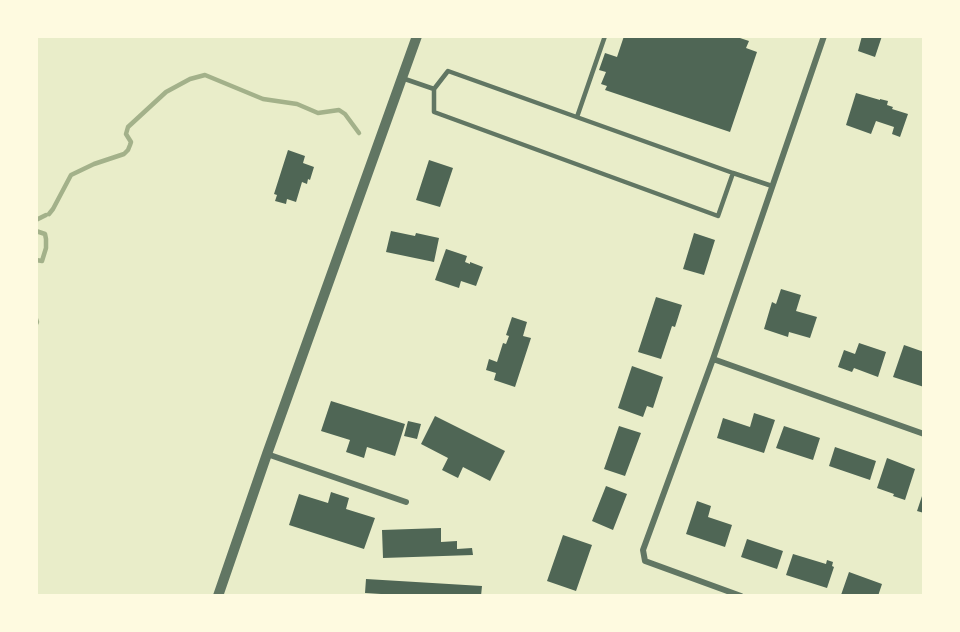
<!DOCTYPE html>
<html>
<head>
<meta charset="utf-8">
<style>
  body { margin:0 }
  #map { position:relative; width:960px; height:632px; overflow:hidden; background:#e9edc9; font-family:"Nunito Sans",sans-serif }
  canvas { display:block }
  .frame { position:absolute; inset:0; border:38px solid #fefae0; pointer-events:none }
</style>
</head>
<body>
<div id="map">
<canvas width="960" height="632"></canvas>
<div class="frame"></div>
</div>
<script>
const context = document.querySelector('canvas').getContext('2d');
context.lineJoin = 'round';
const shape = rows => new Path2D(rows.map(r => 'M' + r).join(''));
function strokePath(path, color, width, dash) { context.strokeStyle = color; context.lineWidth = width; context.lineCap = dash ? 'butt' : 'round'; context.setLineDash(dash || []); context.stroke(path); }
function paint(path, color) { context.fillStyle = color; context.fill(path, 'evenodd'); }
strokePath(shape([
  [49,214,53,209,71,175,94,164,124,154,128,150,130,145,131,142,126,134,128,127,166,92,190,79,205,75,263,99,297,104,318,113,339,110,345,114,359,133],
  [36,220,46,215],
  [36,231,45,234,46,239,46,248,42,261,36,260],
  [36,319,37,322,36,324]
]), '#a3b18a', 4.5);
paint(shape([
  [624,36,734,36,749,41,746,48,757,52,730,132,605,90,607,86,601,84,606,72,599,70,605,53,617,57],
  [862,36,882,36,875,57,858,51],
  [856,93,880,100,880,99,888,101,887,105,893,107,892,109,908,114,900,137,892,134,894,127,876,121,871,134,846,125],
  [288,150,305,156,303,163,314,167,310,180,308,179,307,184,302,182,296,202,287,199,286,204,275,201,277,195,274,194],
  [429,160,453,168,440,207,416,200],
  [391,231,415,236,416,233,439,238,434,262,386,252],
  [694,233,715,240,704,275,683,269],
  [446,249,467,256,465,262,470,264,470,262,483,267,476,286,461,281,459,288,435,280],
  [781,289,801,295,796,311,817,317,810,338,789,332,788,337,764,329,772,302,776,304],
  [656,297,682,305,675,327,672,326,661,359,638,352],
  [512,317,527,322,523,336,531,338,515,387,494,380,496,373,486,370,489,359,497,362,503,343,506,344,509,336,506,335],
  [859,343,886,352,878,377,854,368,852,372,838,367,844,350,855,354],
  [904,345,924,352,924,387,893,377],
  [632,366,663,377,653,408,647,406,643,417,618,408],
  [331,401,405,424,395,456,367,447,364,458,346,452,350,440,321,431],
  [754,413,775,420,764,453,717,438,723,418,750,427],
  [435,416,505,451,490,481,463,467,458,478,442,470,448,458,421,444],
  [408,421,421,424,417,439,404,436],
  [619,426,641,433,625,476,604,469],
  [784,426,820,438,813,460,776,448],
  [835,447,876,461,870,480,829,466],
  [887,458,915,469,905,500,893,496,894,494,877,488],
  [606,486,627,494,613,530,592,521],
  [924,490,924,513,917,511],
  [331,492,349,498,346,509,375,518,364,549,289,525,299,494,328,503],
  [697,501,711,506,708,517,732,525,725,547,686,534],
  [441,528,441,542,457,541,457,549,472,548,473,555,383,558,382,530],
  [563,535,592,545,576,591,547,581],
  [747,539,783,551,777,569,741,557],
  [793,554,826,564,827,560,833,562,832,566,834,567,827,588,786,575],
  [849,572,882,584,878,596,845,596,841,595],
  [366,579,482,586,481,596,413,596,365,593]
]), '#4f6655');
strokePath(shape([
  [402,78,434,89,434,112,718,216,733,173,448,71,434,89],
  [577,117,605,36],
  [733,173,772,186]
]), '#617663', 4.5);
strokePath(shape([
  [713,359,924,434],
  [267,454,406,502],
  [741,596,645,561,643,550,713,359,824,36]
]), '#617663', 6);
strokePath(shape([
  [218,596,267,454,417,36]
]), '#617663', 10);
</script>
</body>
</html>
